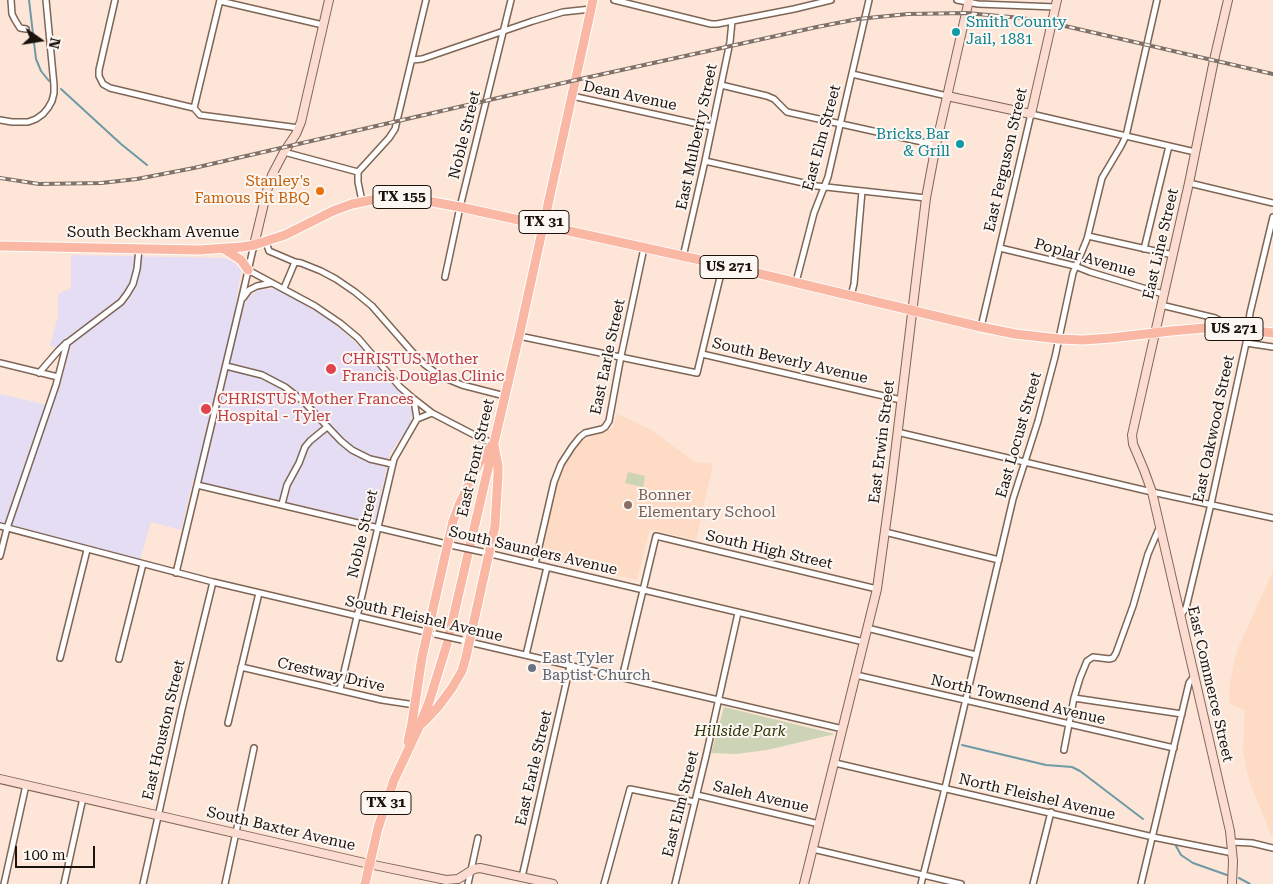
<!DOCTYPE html>
<html>
<head>
<meta charset="utf-8">
<style>
  body { margin:0 }
  #map { position:relative; width:1273px; height:884px; overflow:hidden; background:#fde6d7; font-family:"Roboto Serif",serif }
  canvas { display:block }
  .north { position:absolute; left:15px; top:15px; width:50px; height:50px; -webkit-text-stroke:4px #fdf7f3; paint-order:stroke; rotate:103deg; font-size:14px; font-weight:700; line-height:20px; text-align:center; color:#1c120c }
  .north::after { content:''; display:block; margin:auto; width:18px; height:22px; background:#1c120c; clip-path:polygon(50% 0,100% 100%,50% 72%,0 100%) }
  .scale { position:absolute; left:15px; top:846px; width:80px; height:22px; box-sizing:border-box; border:2px solid #1c120c; border-top:0; padding-left:6px; font-size:15px; line-height:18px; white-space:nowrap; color:#1c120c; -webkit-text-stroke:4px #fdf7f3; paint-order:stroke }
</style>
</head>
<body>
<div id="map">
<canvas width="1273" height="884"></canvas>
<div class="north">N</div>
<div class="scale">100 m</div>
</div>
<script>
const context = document.querySelector('canvas').getContext('2d');
context.lineJoin = 'round';
function paint(path, color) { context.fillStyle = color; context.fill(path, 'evenodd'); }
const shape = rows => new Path2D(rows.map(r => 'M' + r).join(''));
function strokePath(path, color, width, dash) { context.strokeStyle = color; context.lineWidth = width; context.lineCap = dash ? 'butt' : 'round'; context.setLineDash(dash || []); context.stroke(path); }
function write(font, color, halo, rows, align = 'center') {
  context.font = font + ' "Roboto Serif",serif'; context.lineWidth = 4; context.setLineDash([]); context.textBaseline = 'middle'; context.strokeStyle = halo; context.fillStyle = color; for (const [text, x, y, turn = 0] of rows) {
    context.save(); context.translate(x, y); context.rotate((+turn || 0) * Math.PI / 180); context.textAlign = isNaN(turn) ? turn : align; if (halo) context.strokeText(text, 0, 0); context.fillText(text, 0, 0); context.restore();
  }
}
paint(shape([
  [617,414,650,429,695,462,713,464,696,540,650,529,637,580,540,559,557,482,563,467,575,447,582,440,613,428],
  [1273,571,1273,835,1271,835,1249,780,1243,752,1245,710,1230,704,1229,690,1234,662,1239,646]
]), '#fedbc4');
paint(shape([
  [71,255,224,258,232,261,241,269,241,272,235,308,242,309,248,298,259,290,266,289,277,289,321,314,343,331,358,345,395,387,407,398,409,402,412,412,410,425,390,453,375,521,371,522,193,480,181,530,151,522,140,560,0,523,0,394,52,406,69,351,50,346,58,316,58,294,71,288]
]), '#e4ddf3');
paint(shape([
  [628,472,645,476,643,487,625,483],
  [724,707,835,734,767,750,736,754,711,753]
]), '#cdd4b6');
strokePath(shape([
  [29,0,36,59,41,71,49,81],
  [61,89,121,144,147,165],
  [962,745,1046,765,1072,767,1080,771,1143,819],
  [1176,846,1181,855,1193,863,1227,875],
  [1239,878,1250,884]
]), '#6e99a5', 2);
const street = shape([
  [11,0,12,14,15,20,20,28,26,29],
  [115,0,99,70,99,76,103,84,110,88,194,108,200,115,299,128],
  [614,0,711,24,717,24,794,9,831,0],
  [957,0,978,4,1056,7],
  [220,1,323,25],
  [412,60,422,59,533,21,563,12,591,9],
  [852,74,947,96],
  [721,85,767,96,774,99,787,112,936,145],
  [572,96,712,127],
  [194,108,220,0],
  [0,120,12,122,28,122,36,119,43,114,48,108,52,101,54,93,54,85,46,0],
  [284,152,358,172],
  [705,161,817,186,926,198],
  [1189,183,1273,203],
  [362,201,358,182,358,172,389,138,395,129,426,0],
  [1088,236,1173,255],
  [266,242,269,251,295,262,301,263,321,271,336,279,355,292,372,306,414,354,424,364,440,376,462,385,505,396],
  [1000,248,1075,266,1090,272,1163,294],
  [1144,249,1169,146],
  [683,257,705,161,730,42,732,21],
  [248,270,315,306,340,323,358,338,400,387,414,399,432,413,482,439,494,443],
  [445,277,460,207,511,0],
  [796,282,814,213,828,177,869,0],
  [284,288,295,262],
  [851,296,854,284,862,191],
  [243,298,249,290,257,286,272,283],
  [1161,305,1215,318,1233,327],
  [981,327,1031,114,1195,152],
  [519,336,697,373,723,265],
  [1246,343,1273,347],
  [702,354,901,400],
  [0,363,58,377],
  [226,366,262,375,285,387,304,402,341,441,352,450,370,459,392,464],
  [39,373,58,351,66,343],
  [417,419,432,413],
  [897,432,1152,492,1273,518],
  [197,485,455,546],
  [282,504,287,485,299,463,305,447,310,441,327,427],
  [0,526,213,582,430,633],
  [885,532,999,560],
  [487,553,864,642],
  [0,556,7,528,56,385,67,343,121,302,127,294,133,284,137,269,139,249],
  [535,564,554,482,561,464,572,447,580,437,585,433,602,429,605,427,609,421,621,356,644,248],
  [176,573,241,301,254,245],
  [1181,615,1186,608,1211,504,1246,343,1250,313,1273,217],
  [867,628,976,655],
  [469,642,843,729],
  [526,655,547,567],
  [60,658,87,550],
  [119,659,143,564],
  [241,667,382,700,415,705],
  [856,675,1174,748],
  [622,678,656,536,877,589],
  [340,689,394,459,417,419,414,400],
  [1074,698,1182,714],
  [228,723,259,593],
  [1064,750,1074,698,1080,678,1087,661,1093,657,1109,659,1113,658,1116,653,1133,606,1148,554,1160,526],
  [835,763,1153,837,1233,853],
  [697,795,819,824],
  [1232,842,1252,843,1273,848],
  [813,849,961,884],
  [522,877,570,666],
  [4,884,26,785],
  [64,884,83,798],
  [143,884,182,709,213,582],
  [225,884,254,748],
  [468,884,478,838],
  [604,884,630,789,695,802],
  [675,884,706,756,738,613],
  [921,884,945,788,1013,499,1038,421,1055,357,1073,273,1087,239,1102,178,1121,146,1126,136,1157,0],
  [1033,884,1051,812],
  [1141,884,1189,683,1195,675]
]);
const secondary = shape([
  [1228,0,1214,60,1189,183,1132,435,1133,444,1144,470,1152,492,1230,831,1233,861,1232,884],
  [947,96,1031,114,1057,0],
  [254,245,267,191,272,175,284,152,296,134,301,122,329,0],
  [0,779,369,864,446,880,458,879,474,869,480,868,553,884],
  [804,884,877,589,891,487,926,198,936,145,969,0]
]);
const primary = shape([
  [0,246,199,250,242,247,254,245,285,235,333,211,352,204,382,198,411,198,460,207,723,265,981,327,1015,334,1059,339,1083,340,1111,338,1171,331,1205,328,1238,329,1273,333],
  [224,249,241,260,248,270],
  [423,723,438,707,452,688,462,671,466,657,495,526,498,475,498,466,494,446],
  [408,742,412,723,422,657,453,521,459,505,479,463,492,445],
  [365,884,378,828,394,780,419,727,429,702,447,644,519,336,593,0]
]);
strokePath(street, '#7e6555', 8);
strokePath(secondary, '#7e6555', 10);
strokePath(primary, '#fff', 11);
strokePath(street, '#fff', 5);
strokePath(secondary, '#fcdbd1', 8);
strokePath(primary, '#f9b7a4', 9);
const rail = shape([
  [0,178,39,184,101,183,137,179,194,168,576,80,817,27,858,19,908,14,967,13,1021,18,1052,23,1273,74]
]);
strokePath(rail, '#817167', 4);
strokePath(rail, '#fdf7f3', 2, [5.5]);
const streetBridge = shape([
  [455,546,483,552],
  [435,634,462,640]
]);
strokePath(streetBridge, '#7e6555', 8, []);
strokePath(streetBridge, '#fff', 5);
for (const [x, y, r, color] of [
  [956,32,5,"#0f9aa8"],
  [960,144,5,"#0f9aa8"],
  [320,191,5,"#e8710a"],
  [331,369,6,"#e0444e"],
  [206,409,6,"#e0444e"],
  [628,505,5,"#8d6e63"],
  [532,668,5,"#6b7280"]
]) { const dot = new Path2D(); dot.arc(x, y, r, 0, 2 * Math.PI); context.fillStyle = color; context.fill(dot); strokePath(dot, '#fdf7f3', 2); }
for (const [x, y, w] of [
  [402,197,58],
  [544,222,50],
  [729,267,58],
  [1234,329,58],
  [386,803,50]
]) { const box = new Path2D(); box.roundRect(x - w / 2, y - 11.5, w, 23, 4); context.fillStyle = '#fdf7f3'; context.fill(box); strokePath(box, '#1c120c', 1); }
write('bold 14px', '#1c120c', null, [
  ["TX 155",402,197],
  ["TX 31",544,222],
  ["US 271",729,267],
  ["US 271",1234,329],
  ["TX 31",386,803]
]);
write('15px', '#0d838f', '#fdf7f3', [
  ["Smith County",966,23],
  ["Jail, 1881",966,40],
  ["Bricks Bar",950,135,"right"],
  ["& Grill",950,152,"right"]
], 'left');
write('15px', '#1c120c', '#fdf7f3', [
  ["Dean Avenue",630,96,12],
  ["Noble Street",465,135,-76],
  ["East Mulberry Street",697,137,-78],
  ["East Elm Street",822,138,-75],
  ["East Ferguson Street",1006,160,-77],
  ["South Beckham Avenue",153,233],
  ["East Line Street",1161,244,-77],
  ["Poplar Avenue",1085,258,16],
  ["East Earle Street",608,357,-78],
  ["South Beverly Avenue",790,361,13],
  ["East Oakwood Street",1214,429,-78],
  ["East Locust Street",1019,435,-74],
  ["East Erwin Street",882,442,-83],
  ["East Front Street",476,458,-77],
  ["Noble Street",363,534,-77],
  ["South High Street",769,550,13],
  ["South Saunders Avenue",533,551,13],
  ["South Fleishel Avenue",424,619,13],
  ["Crestway Drive",331,675,13],
  ["East Commerce Street",1210,684,77],
  ["North Townsend Avenue",1018,700,13],
  ["East Houston Street",164,730,-77],
  ["East Earle Street",534,768,-77],
  ["Saleh Avenue",761,797,13],
  ["North Fleishel Avenue",1037,797,13],
  ["East Elm Street",681,804,-76],
  ["South Baxter Avenue",281,829,13]
]);
write('15px', '#c56008', '#fdf7f3', [
  ["Stanley's",310,182],
  ["Famous Pit BBQ",310,199]
], 'right');
write('15px', '#be3a42', '#fdf7f3', [
  ["CHRISTUS Mother",342,360],
  ["Francis Douglas Clinic",342,377],
  ["CHRISTUS Mother Frances",217,400],
  ["Hospital - Tyler",217,417]
], 'left');
write('15px', '#785e54', '#fdf7f3', [
  ["Bonner",638,496],
  ["Elementary School",638,513]
], 'left');
write('15px', '#5b616d', '#fdf7f3', [
  ["East Tyler",542,659],
  ["Baptist Church",542,676]
], 'left');
write('italic 15px', '#2d3408', '#fdf7f3', [
  ["Hillside Park",740,732]
]);
</script>
</body>
</html>
